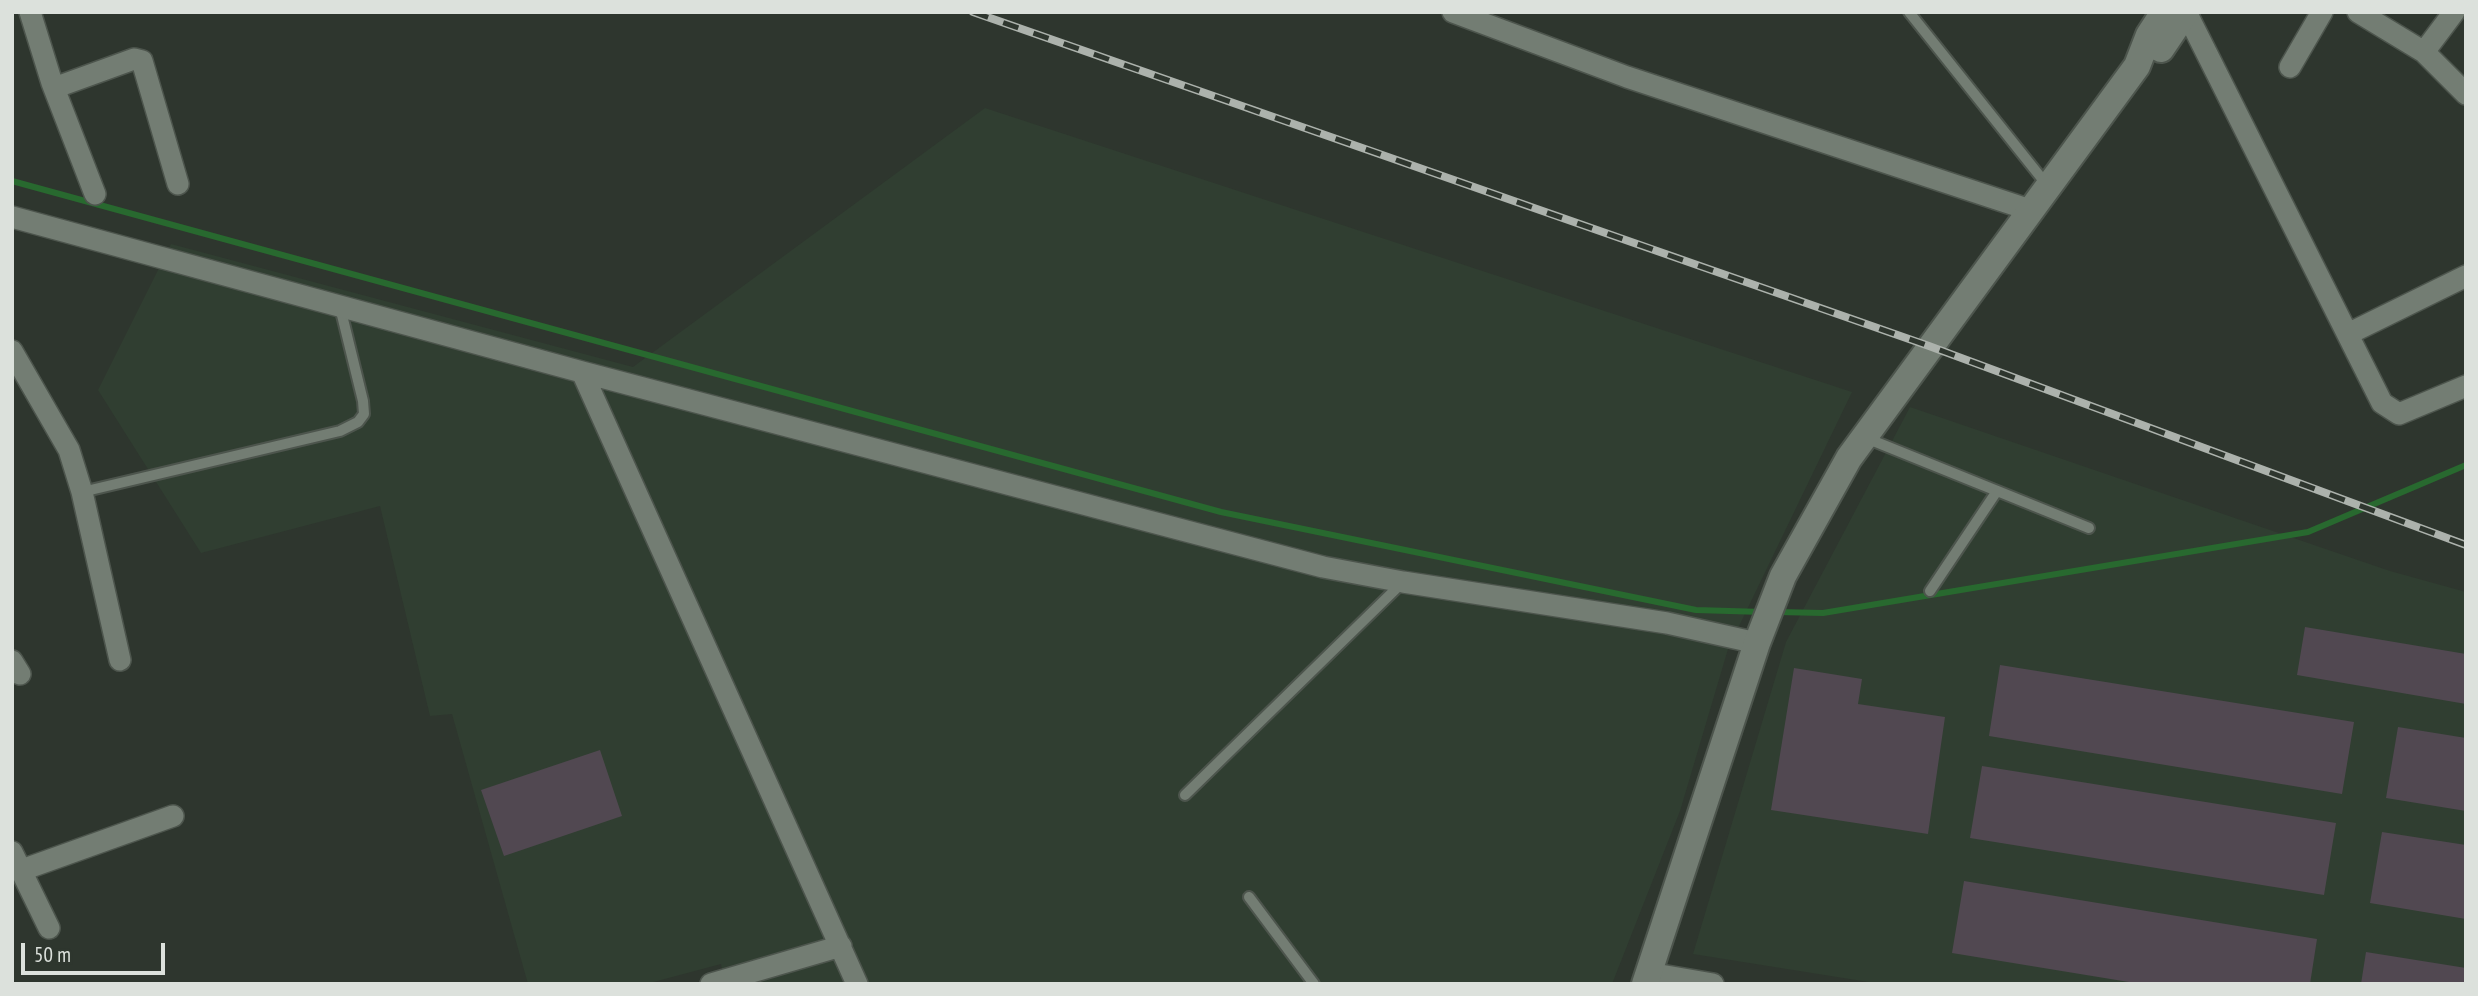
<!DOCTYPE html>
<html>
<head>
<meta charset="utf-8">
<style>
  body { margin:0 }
  #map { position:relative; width:2478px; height:996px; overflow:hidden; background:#2e362e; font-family:"PT Sans Narrow",sans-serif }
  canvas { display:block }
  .frame { position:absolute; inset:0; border:14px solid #dce1dc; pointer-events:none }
  .scale { position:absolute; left:21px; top:943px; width:144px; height:32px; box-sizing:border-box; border:4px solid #dce1dc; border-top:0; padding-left:9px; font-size:21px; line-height:24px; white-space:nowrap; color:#dce1dc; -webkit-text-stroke:5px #2e362e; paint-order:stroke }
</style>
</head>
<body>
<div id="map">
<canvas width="2478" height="996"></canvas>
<div class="frame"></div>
<div class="scale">50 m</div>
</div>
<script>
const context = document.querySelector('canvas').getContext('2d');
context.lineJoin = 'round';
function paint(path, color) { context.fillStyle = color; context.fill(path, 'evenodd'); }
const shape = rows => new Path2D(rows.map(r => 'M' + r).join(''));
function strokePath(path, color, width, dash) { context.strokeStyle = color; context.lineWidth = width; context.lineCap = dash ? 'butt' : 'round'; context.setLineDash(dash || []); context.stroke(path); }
paint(shape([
  [985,108,1852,392,1728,649,1680,811,1612,984,725,984,721,964,646,984,528,984,452,714,430,716,380,506,201,553,98,390,171,244,633,367],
  [1910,407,2390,571,2466,592,2466,984,1881,984,1693,954,1786,642]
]), '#303e31');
strokePath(shape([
  [12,181,1221,512,1696,610,1763,612],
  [1778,612,1823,613,2308,532,2466,465]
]), '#28692f', 6);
paint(shape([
  [2305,627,2466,654,2466,704,2297,675],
  [2000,665,2354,722,2342,794,1989,736],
  [1794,668,1862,679,1858,704,1945,717,1928,834,1771,810],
  [2398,727,2466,738,2466,811,2386,798],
  [600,750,622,816,504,856,481,790],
  [1982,766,2336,823,2324,895,1970,838],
  [2382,832,2466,845,2466,919,2370,903],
  [1964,881,2317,939,2310,984,2141,984,1952,953],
  [2366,952,2466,968,2466,984,2361,984]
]), '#514851');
const service = shape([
  [1909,12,2047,185],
  [1866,438,2089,528],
  [82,492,340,431,358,422,364,414,363,401,340,307],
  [1930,591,1997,491],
  [1185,795,1403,582],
  [1249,897,1314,984]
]);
const minor = shape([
  [30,12,52,83,95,194],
  [1453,12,1627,77,2030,210],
  [2186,12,2382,403,2399,414,2466,386],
  [2358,12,2424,52,2466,94],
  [2424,52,2454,12],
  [2290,67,2322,12],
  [54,88,134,59,142,61,178,184],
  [12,217,582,372,857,984],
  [2348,334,2466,276],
  [12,351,69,450,82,492,120,660],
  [582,372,1323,567,1403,582,1667,623,1757,643],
  [12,661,20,674],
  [12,852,49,928],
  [22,870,173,816],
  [1649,973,1713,984],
  [711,984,841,946]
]);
const tertiary = shape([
  [2161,49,2186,12],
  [1645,984,1757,643,1783,576,1849,458,2137,66,2149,35,2164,12]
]);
strokePath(service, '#4d554d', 14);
strokePath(minor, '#4d554d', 24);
strokePath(tertiary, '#4d554d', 30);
strokePath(service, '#737d73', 10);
strokePath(minor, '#737d73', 21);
strokePath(tertiary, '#737d73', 26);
const rail = shape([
  [973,12,1929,346,2466,545]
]);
strokePath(rail, '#acb2ac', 8);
strokePath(rail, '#2e362e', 5, [16]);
</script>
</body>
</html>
